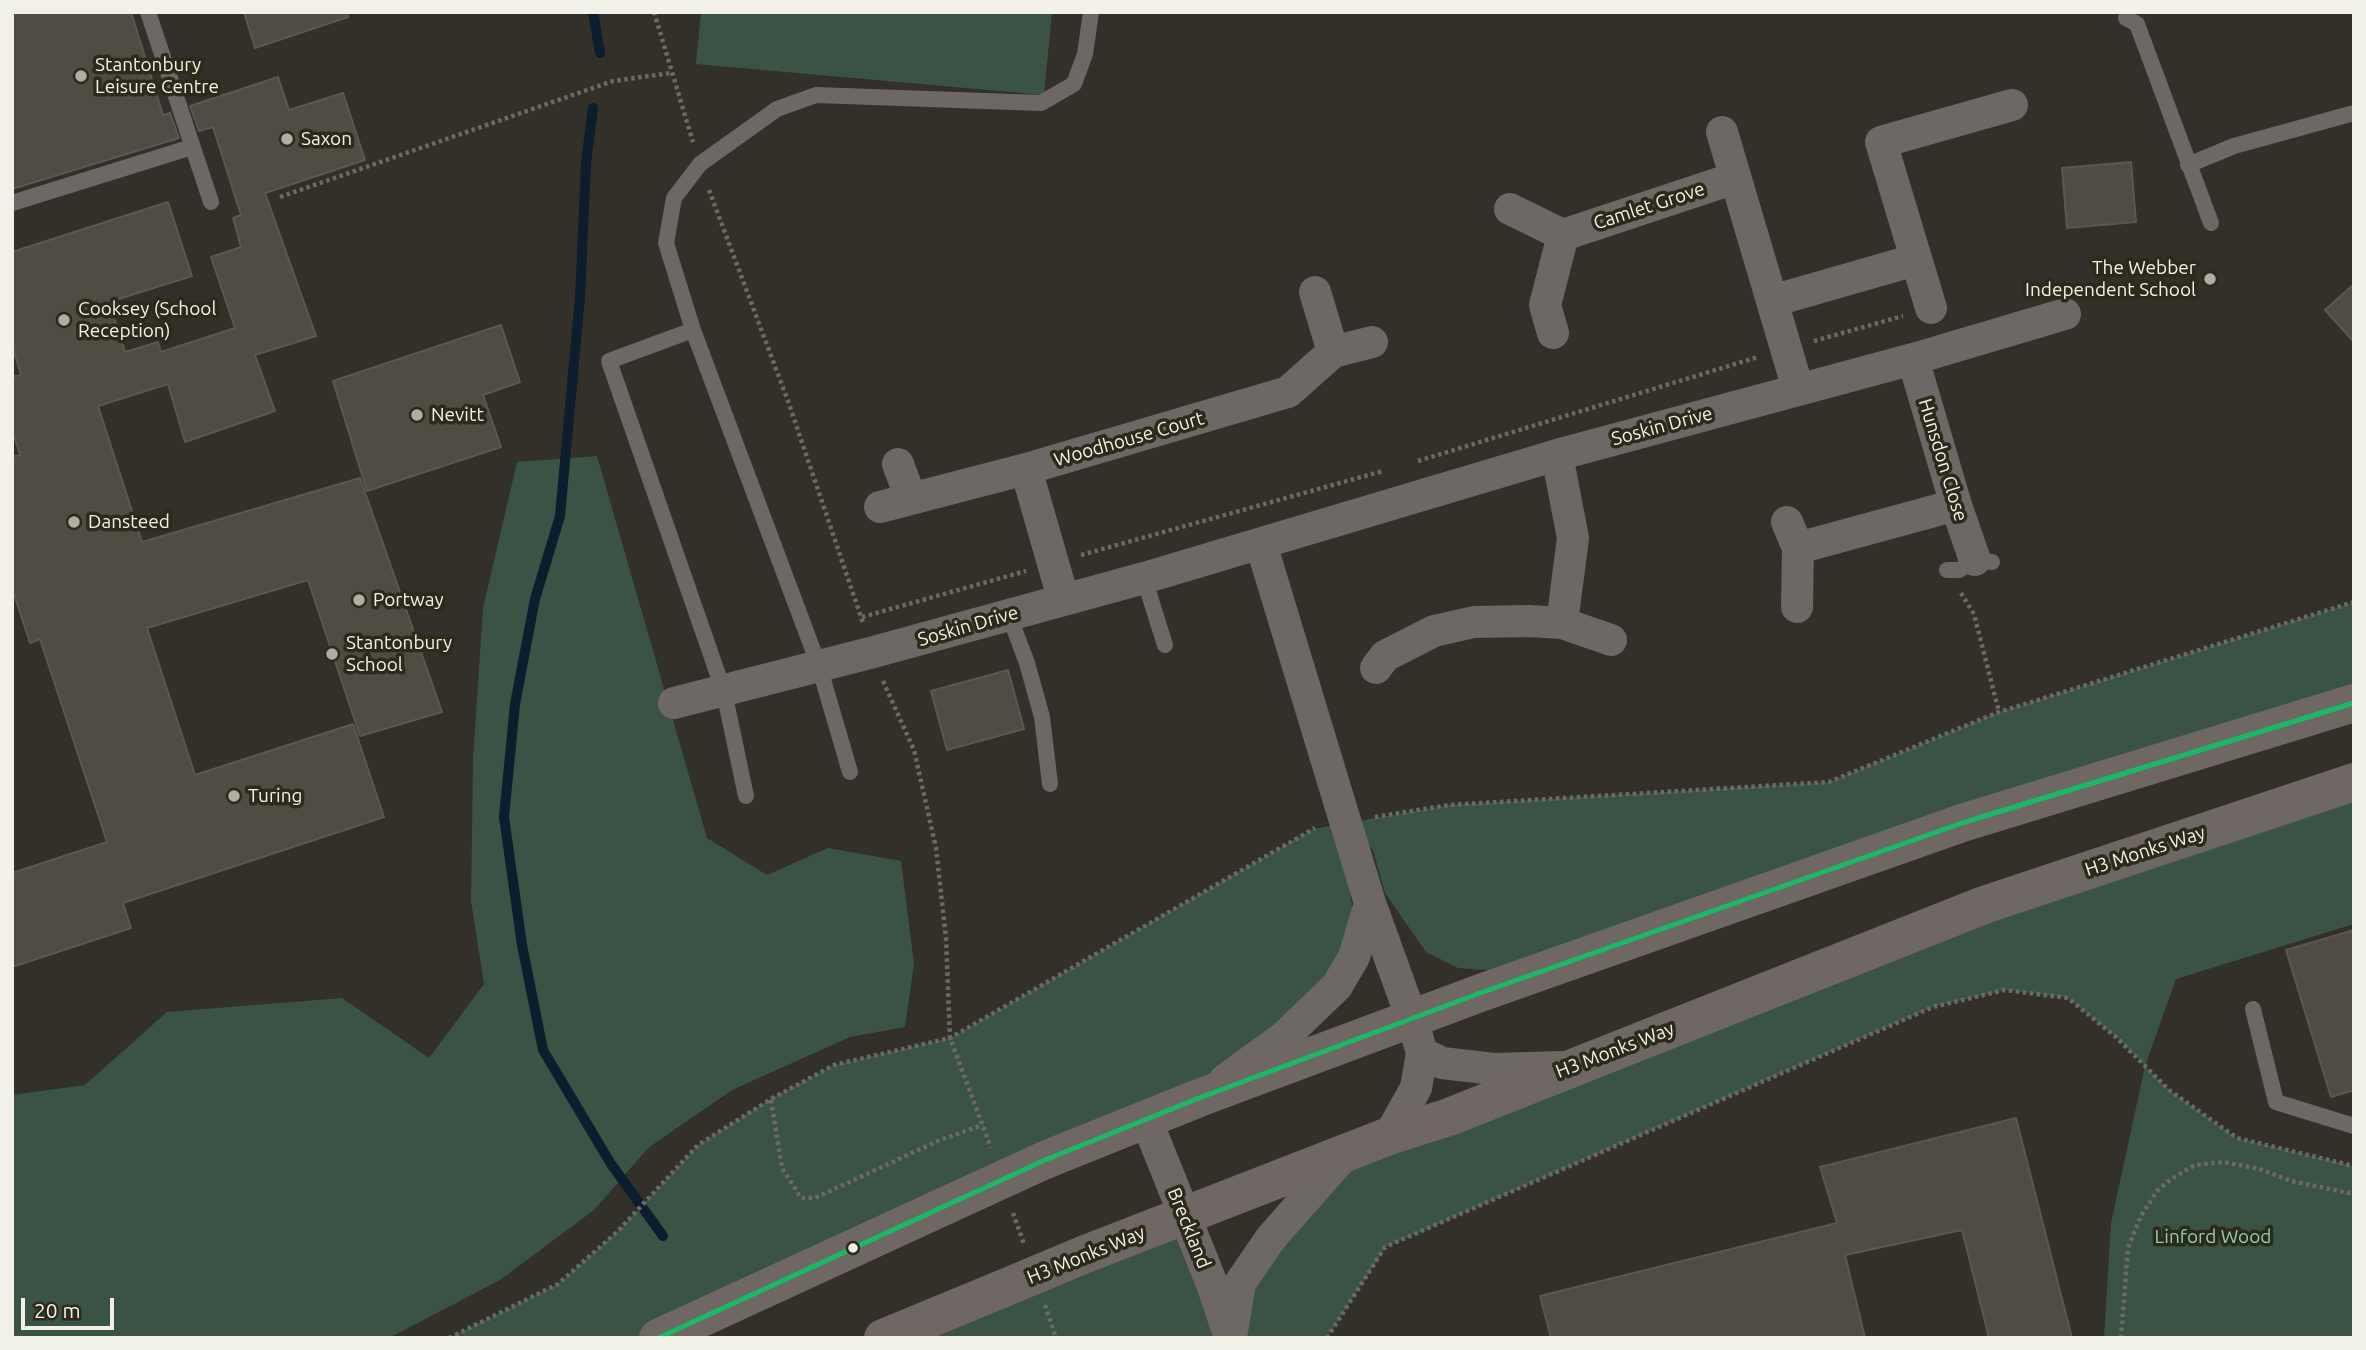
<!DOCTYPE html>
<html>
<head>
<meta charset="utf-8">
<style>
  body { margin:0 }
  #map { position:relative; width:2366px; height:1350px; overflow:hidden; background:#323028; font-family:Ubuntu,sans-serif }
  canvas { display:block }
  .frame { position:absolute; inset:0; border:14px solid #f2f1e7; pointer-events:none }
  .scale { position:absolute; left:21px; top:1298px; width:93px; height:32px; box-sizing:border-box; border:4px solid #f2f1e7; border-top:0; padding-left:9px; font-size:21px; line-height:24px; white-space:nowrap; color:#f2f1e7; -webkit-text-stroke:5px #2c2a1a; paint-order:stroke }
</style>
</head>
<body>
<div id="map">
<canvas width="2366" height="1350"></canvas>
<div class="frame"></div>
<div class="scale">20 m</div>
</div>
<script>
const context = document.querySelector('canvas').getContext('2d');
context.lineJoin = 'round';
function paint(path, color) { context.fillStyle = color; context.fill(path, 'evenodd'); }
const shape = rows => new Path2D(rows.map(r => 'M' + r).join(''));
function strokePath(path, color, width, dash) { context.strokeStyle = color; context.lineWidth = width; context.lineCap = dash ? 'butt' : 'round'; context.setLineDash(dash || []); context.stroke(path); }
function write(font, color, halo, rows, align = 'center') {
  context.font = font + ' Ubuntu,sans-serif'; context.lineWidth = 7; context.setLineDash([]); context.textBaseline = 'middle'; context.strokeStyle = halo; context.fillStyle = color; for (const [text, x, y, turn = 0] of rows) {
    context.save(); context.translate(x, y); context.rotate((+turn || 0) * Math.PI / 180); context.textAlign = isNaN(turn) ? turn : align; if (halo) context.strokeText(text, 0, 0); context.fillText(text, 0, 0); context.restore();
  }
}
paint(shape([
  [701,12,1052,12,1044,95,696,64],
  [597,456,707,838,767,875,828,848,901,861,914,964,905,1027,850,1037,732,1090,648,1148,594,1210,500,1280,389,1338,12,1338,12,1095,85,1085,167,1012,342,998,429,1058,484,984,471,901,473,760,483,608,517,462],
  [2354,602,2354,703,1496,971,1458,968,1426,952,1385,893,1373,850,1346,823,1346,862,1352,907,1354,957,1199,1098,658,1338,449,1338,558,1284,617,1232,698,1145,770,1099,834,1065,950,1038,1313,829,1449,805,1829,782,1999,712],
  [2354,782,2354,924,2176,979,2145,1066,2169,1090,2237,1138,2354,1166,2354,1338,2104,1338,2111,1223,2145,1066,2117,1038,2068,998,2005,990,1933,1007,1386,1247,1327,1338,883,1338,1184,1215,1212,1284,1240,1283,1346,1153]
]), '#3a5345');
strokePath(shape([
  [593,12,600,53],
  [593,108,586,163,580,297,560,516,535,599,515,704,504,817,522,945,543,1050,611,1164,663,1236]
]), '#0c1e2d', 10);
const building = shape([
  [12,12,131,12,163,115,170,113,179,138,12,189,12,12],
  [244,12,347,12,348,17,255,48,244,12],
  [278,77,289,110,343,93,365,160,265,193,316,336,255,355,275,411,185,442,168,384,98,406,142,542,360,478,442,712,360,736,308,580,147,628,195,775,353,724,384,817,123,903,131,928,12,967,12,873,107,842,40,639,30,643,12,588,12,457,20,455,12,429,12,377,21,375,12,345,12,252,168,202,192,276,109,302,125,352,158,342,161,352,235,328,211,257,241,247,233,218,241,215,213,127,199,131,190,106,278,77],
  [2131,162,2136,222,2067,228,2062,168,2131,162],
  [2354,284,2354,342,2325,310,2354,284],
  [501,325,520,382,483,395,501,447,367,491,333,381,501,325],
  [1008,670,1024,729,947,750,931,691,1008,670],
  [2354,930,2354,1090,2331,1097,2286,950,2354,930],
  [2016,1118,2072,1338,1989,1338,1962,1230,1845,1255,1865,1338,1551,1338,1540,1296,1837,1223,1820,1167,2016,1118]
]);
paint(building, '#504b43');
strokePath(building, '#5b5851', 2);
strokePath(shape([
  [654,12,693,142],
  [709,190,788,401,863,623],
  [280,197,613,81,671,73],
  [1814,341,1903,316],
  [1418,461,1758,357],
  [1081,555,1383,471],
  [1961,593,1974,614,1999,712],
  [862,617,1026,571],
  [883,681,914,750,936,848,946,938,950,1038,991,1148],
  [1375,817,1449,805,1829,782,1999,712,2354,602],
  [771,1100,782,1168,801,1198,815,1198,940,1140,983,1125],
  [1013,1213,1024,1244],
  [1045,1305,1056,1338],
  [449,1338,558,1284,617,1232,698,1145,771,1099,834,1065,950,1038,1315,828],
  [1327,1338,1385,1247,1933,1007,2005,990,2068,998,2117,1038,2169,1090,2237,1138,2354,1166],
  [2121,1338,2128,1248,2141,1216,2157,1191,2171,1179,2195,1165,2223,1162,2260,1169,2291,1181,2354,1194]
]), '#6c6966', 4.5, [3.5, 3.5]);
strokePath(shape([
  [148,12,211,202],
  [2126,18,2137,24,2211,223],
  [2188,165,2234,146,2354,113],
  [12,203,192,147],
  [693,330,609,361,724,692,746,796],
  [1947,570,1959,570,1975,560,1992,562],
  [1144,578,1165,645],
  [1009,615,1027,663,1042,717,1050,784],
  [850,772,819,666,693,330,666,243,674,198,700,164,777,109,816,95,1041,103,1074,84,1085,54,1091,12],
  [2253,1009,2276,1102,2354,1126]
]), '#6d6766', 16);
strokePath(shape([
  [1722,132,1798,389],
  [1510,209,1563,235,1545,305,1553,333],
  [1563,235,1735,178],
  [1315,292,1333,352],
  [1772,301,1915,260],
  [1931,308,1881,142,2012,105],
  [1913,359,1956,505,1975,560],
  [1557,455,1573,538,1562,623],
  [898,464,911,499],
  [1026,469,1063,598],
  [880,507,1026,469,1288,392,1333,352,1372,342],
  [1787,522,1798,548,1797,607],
  [1261,544,1370,903,1412,1019,1422,1053,1416,1088,1389,1136],
  [1798,548,1956,505],
  [1376,668,1385,656,1434,631,1474,622,1529,621,1562,623,1611,640],
  [674,703,870,653,1144,578,1557,455,1913,359,2065,314],
  [1422,1053,1442,1063,1494,1069,1561,1067],
  [1225,1080,1284,1037,1337,986,1354,957,1370,903],
  [1146,1119,1212,1284,1230,1338],
  [1231,1337,1240,1283,1271,1238,1345,1154]
]), '#6d6766', 32);
strokePath(shape([
  [1045,1160,1199,1098,1483,992,1962,823,2354,703],
  [1083,1255,1389,1136,1449,1117,1984,905,2354,782],
  [658,1338,947,1205],
  [883,1338,997,1291]
]), '#6e6764', 38);
strokePath(shape([
  [947,1205,1045,1160],
  [997,1291,1083,1255]
]), '#6e6764', 38);
strokePath(shape([
  [658,1338,1045,1160,1199,1098,1483,992,1962,823,2354,703]
]), '#1ab867', 5);
for (const [x, y, r, color] of [
  [81,76,7,"#afada4"],
  [287,139,7,"#afada4"],
  [2210,279,7,"#afada4"],
  [64,320,7,"#afada4"],
  [417,415,7,"#afada4"],
  [74,522,7,"#afada4"],
  [359,600,7,"#afada4"],
  [332,654,7,"#afada4"],
  [234,796,7,"#afada4"],
  [853,1248,6,"#f2f1e7"]
]) { const dot = new Path2D(); dot.arc(x, y, r, 0, 2 * Math.PI); context.fillStyle = color; context.fill(dot); strokePath(dot, '#2c2a1a', 2.5); }
write('19px', '#f2f1e7', '#2c2a1a', [
  ["Stantonbury",95,65],
  ["Leisure Centre",95,87],
  ["Saxon",301,139],
  ["The Webber",2196,268,"right"],
  ["Independent School",2196,290,"right"],
  ["Cooksey (School",78,309],
  ["Reception)",78,331],
  ["Nevitt",431,415],
  ["Dansteed",88,522],
  ["Portway",373,600],
  ["Stantonbury",346,643],
  ["School",346,665],
  ["Turing",248,796]
], 'left');
write('19px', '#f2f1e7', '#2c2a1a', [
  ["Camlet Grove",1649,206,-18],
  ["Soskin Drive",1662,426,-15],
  ["Woodhouse Court",1129,439,-16],
  ["Hunsdon Close",1943,460,73],
  ["Soskin Drive",968,626,-16],
  ["H3 Monks Way",2145,851,-18],
  ["H3 Monks Way",1615,1050,-21],
  ["Breckland",1189,1228,68],
  ["H3 Monks Way",1086,1255,-22]
]);
write('19px', '#93ceb1', '#2c2a1a', [
  ["Linford Wood",2213,1237]
]);
</script>
</body>
</html>
